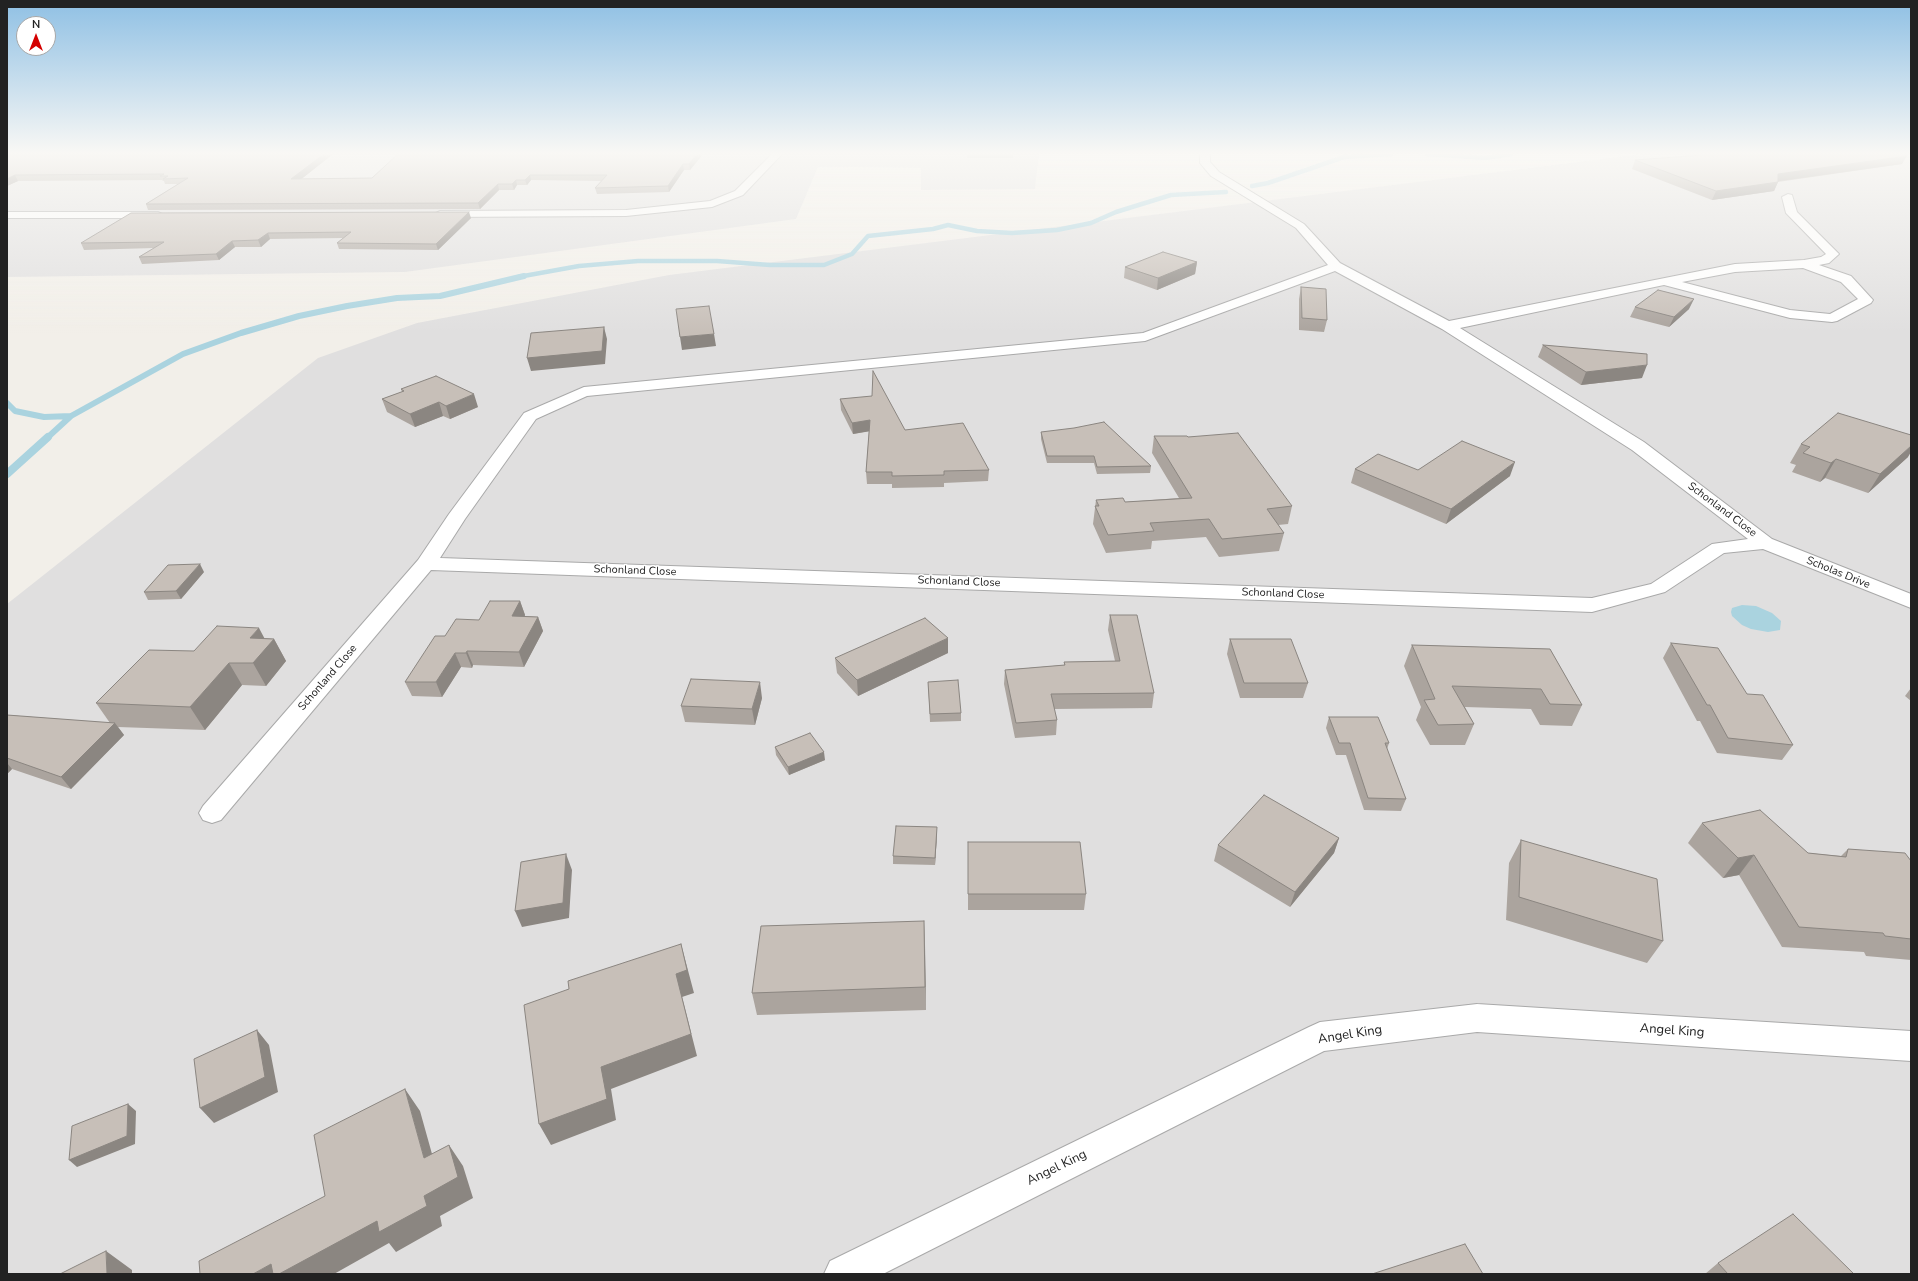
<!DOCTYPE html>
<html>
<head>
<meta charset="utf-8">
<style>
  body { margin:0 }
  #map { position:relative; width:1918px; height:1281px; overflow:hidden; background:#f2efe9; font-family:"Nunito Sans",sans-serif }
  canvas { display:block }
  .frame { position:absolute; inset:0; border:8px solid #222; pointer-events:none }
  .north { position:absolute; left:16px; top:16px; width:40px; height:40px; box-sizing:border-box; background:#fff; border:1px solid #a7a7a7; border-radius:50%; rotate:0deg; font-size:11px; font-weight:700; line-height:16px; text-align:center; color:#222 }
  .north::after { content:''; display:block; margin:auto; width:14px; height:18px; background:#d40000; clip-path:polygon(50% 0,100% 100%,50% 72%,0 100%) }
</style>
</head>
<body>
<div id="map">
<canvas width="1918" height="1281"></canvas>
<div class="frame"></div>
<div class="north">N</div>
</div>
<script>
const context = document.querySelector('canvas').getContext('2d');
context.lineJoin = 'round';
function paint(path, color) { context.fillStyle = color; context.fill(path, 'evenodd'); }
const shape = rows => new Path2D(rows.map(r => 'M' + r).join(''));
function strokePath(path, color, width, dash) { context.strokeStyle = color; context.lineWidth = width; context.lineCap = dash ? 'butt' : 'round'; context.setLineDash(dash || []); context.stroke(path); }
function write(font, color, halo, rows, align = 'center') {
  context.font = font + ' "Nunito Sans",sans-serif'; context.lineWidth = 3; context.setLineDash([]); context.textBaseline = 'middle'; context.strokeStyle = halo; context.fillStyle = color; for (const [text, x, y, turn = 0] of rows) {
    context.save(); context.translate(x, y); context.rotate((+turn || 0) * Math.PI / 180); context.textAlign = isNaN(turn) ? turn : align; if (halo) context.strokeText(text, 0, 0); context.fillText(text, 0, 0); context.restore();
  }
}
paint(shape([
  [7,154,1039,154,1035,189,921,190,921,168,818,167,796,219,405,272,7,277],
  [1642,154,1911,154,1911,1274,7,1274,7,604,318,358,417,323,669,275]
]), '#e0dfdf');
paint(shape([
  [1742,605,1756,606,1772,613,1781,621,1780,630,1768,632,1751,629,1742,625,1732,616,1731,612,1732,608]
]), '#aad3df');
strokePath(shape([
  [1427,154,1486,158,1511,154],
  [1252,186,1268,183,1344,157,1391,154],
  [518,277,579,266,638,261,717,261,770,265,824,265,852,254,868,236,933,229,948,225,977,231,1012,233,1057,230,1091,223,1116,212,1171,195,1226,192]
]), '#aad3df', 4.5);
strokePath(shape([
  [7,403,15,411,44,417,71,416,183,354,241,333,299,316,347,306,397,298,440,296,524,276],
  [47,438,71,416]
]), '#aad3df', 6);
strokePath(shape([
  [7,474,48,437]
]), '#aad3df', 8);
const street = shape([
  [772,154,782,154,743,195,712,207,626,216,440,217,434,214,440,211,626,210,710,201,735,191,772,154],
  [1200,154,1210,154,1210,162,1219,172,1304,224,1340,263,1449,321,1735,264,1804,260,1821,257,1826,254,1786,213,1782,197,1788,194,1792,195,1797,212,1839,254,1829,263,1819,265,1851,276,1873,300,1871,303,1837,321,1832,322,1790,318,1664,285,1460,328,1644,442,1772,539,1911,594,1911,608,1763,549,1724,553,1665,592,1592,612,431,570,221,820,212,823,203,820,199,813,203,806,418,560,449,514,524,413,584,387,1143,333,1328,265,1296,228,1211,176,1200,163,1200,154],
  [1803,268,1841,282,1858,299,1830,314,1790,310,1682,282,1735,272,1803,268],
  [1335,271,1442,329,1632,450,1748,539,1712,544,1651,584,1592,598,440,558,465,519,536,419,587,396,1145,341,1335,271],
  [7,212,158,212,164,215,158,218,7,218,7,212],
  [1477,1004,1911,1031,1911,1061,1477,1032,1324,1051,883,1274,824,1274,830,1261,1309,1027,1320,1022,1477,1004]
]);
strokePath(street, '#a9a9a9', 2);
paint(street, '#fff');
paint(shape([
  [7,154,333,154,301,179,372,178,398,154,703,154,690,170,684,170,669,192,597,194,595,188,602,181,531,180,527,185,517,185,514,190,499,190,480,209,148,210,146,204,178,184,165,184,164,181,163,181,162,180,18,181,7,186],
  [967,154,1013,154,1013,158,967,158],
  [1635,160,1902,164,1778,182,1774,191,1712,200,1632,169],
  [471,218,438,250,339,249,337,243,343,238,270,239,261,247,235,247,219,260,142,264,139,257,154,248,84,250,81,243],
  [1197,262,1195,274,1157,290,1124,278,1125,267],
  [1301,287,1327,320,1324,332,1299,330,1299,299],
  [1635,307,1689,309,1669,327,1630,317],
  [1543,345,1642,378,1581,385,1538,357],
  [401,389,478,407,450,419,443,416,415,427,387,412,382,399,402,392],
  [840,399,905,430,989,470,988,481,944,483,944,487,892,488,892,484,867,484,866,472,869,431,853,434,841,410],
  [1041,432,1151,466,1150,473,1097,474,1094,463,1047,463,1041,439],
  [1154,436,1188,437,1292,506,1288,524,1278,525,1284,533,1279,551,1219,557,1206,537,1152,541,1151,549,1106,553,1093,524,1096,500,1125,502,1179,498,1152,453],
  [1801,444,1908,457,1868,493,1825,478,1820,482,1792,472,1796,465,1790,463],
  [1355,469,1418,470,1510,476,1446,524,1351,483],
  [204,572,181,599,148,600,144,592],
  [520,601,525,615,525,616,538,617,543,631,524,667,473,665,472,668,461,667,442,697,412,696,405,682,445,636],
  [1110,615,1154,693,1152,708,1054,709,1057,720,1056,735,1015,738,1004,684,1005,670,1064,665,1064,662,1115,661,1108,630],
  [265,638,274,639,286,661,266,686,242,685,205,730,118,727,124,735,71,789,12,769,7,774,7,715,110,723,96,703,194,651],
  [1230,639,1308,683,1303,698,1240,698,1227,654],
  [1671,643,1747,694,1793,745,1782,760,1717,753,1700,721,1697,721,1663,658],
  [1412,645,1550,649,1582,705,1572,726,1540,725,1531,709,1465,707,1474,724,1465,745,1430,745,1416,720,1421,707,1404,666],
  [948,653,858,696,837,673,835,658],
  [928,682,961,713,961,721,930,722],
  [1911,688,1911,701,1905,696],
  [762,698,755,725,685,722,681,706],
  [1329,717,1389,743,1387,749,1406,799,1401,811,1364,810,1346,755,1336,755,1326,728],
  [775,747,825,760,789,775,776,755],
  [1702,823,1808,853,1841,856,1848,849,1911,861,1911,960,1866,956,1864,952,1782,947,1739,875,1723,878,1688,843],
  [937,834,935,865,893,864,893,856],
  [1339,838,1334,853,1290,907,1214,861,1218,845],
  [1521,840,1663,941,1647,963,1506,920,1509,863],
  [968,842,1086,894,1084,910,968,910],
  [924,921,926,1010,757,1015,752,993],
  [1718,1263,1854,1274,1705,1274]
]), '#aba49e');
paint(shape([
  [324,154,333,154,294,185,291,179],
  [697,154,703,154,690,170,689,164],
  [1907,156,1902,164,1773,182,1778,174],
  [683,164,684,170,669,192,668,186],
  [15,175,18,181,7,186,7,179],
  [530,175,531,180,527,185,525,180],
  [516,180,517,185,514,190,512,184],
  [1778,182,1774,191,1712,200,1716,191],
  [498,184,499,190,480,209,478,203],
  [469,212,471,218,438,250,436,244],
  [268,233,270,239,261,247,258,240],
  [232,241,235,247,219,260,216,254],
  [1197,262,1195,274,1157,290,1158,278],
  [1694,299,1689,309,1669,327,1674,317],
  [604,327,607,339,605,364,531,371,527,358],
  [714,334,716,346,682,350,680,337],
  [1647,365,1642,378,1581,385,1586,372],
  [474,394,478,407,450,419,446,406],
  [439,402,443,416,415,427,410,414],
  [870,420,871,431,853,434,852,423],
  [1911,446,1911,452,1908,457,1868,493,1880,474],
  [1836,459,1825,478,1820,482,1831,463],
  [1515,462,1510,476,1446,524,1451,509],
  [200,564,204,572,181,599,176,591],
  [520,601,525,615,517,631,512,616],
  [538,617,543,631,524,667,519,652],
  [259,628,268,645,274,639,286,661,266,686,253,663,250,638],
  [948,638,948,653,858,696,857,680],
  [467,651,473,665,472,668,466,653],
  [455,653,461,667,442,697,436,682],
  [229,663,242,685,205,730,190,707],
  [760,682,762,698,755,725,752,709],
  [115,723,124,735,71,789,61,777],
  [824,752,825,760,789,775,788,767],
  [7,763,12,769,7,774],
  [937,827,937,834,935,865,935,858],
  [1339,838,1334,853,1290,907,1295,892],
  [566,854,572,870,569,918,522,927,515,911],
  [1754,855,1739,875,1723,878,1738,858],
  [924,921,925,944,926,1010,925,987],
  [681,944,694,993,682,997,697,1056,611,1089,616,1120,551,1145,539,1124,601,1067,676,974],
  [257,1030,269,1045,278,1092,214,1123,200,1108],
  [405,1089,420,1111,439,1179,424,1158],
  [128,1104,136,1111,135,1144,77,1167,69,1160],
  [449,1145,463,1166,473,1198,440,1216,442,1226,396,1252,389,1243,334,1274,253,1274,271,1264,424,1196],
  [106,1251,132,1270,132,1274,107,1274]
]), '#8b8681');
const building = shape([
  [7,154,324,154,291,179,372,178,398,154,697,154,689,164,683,164,668,186,595,188,607,175,530,175,525,180,516,180,512,184,498,184,478,203,146,204,188,178,163,179,168,176,160,176,164,174,15,175,7,179,7,154],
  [1716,154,1899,154,1907,156,1778,174,1778,182,1716,191,1635,160,1716,154],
  [469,212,436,244,337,243,351,232,268,233,258,240,232,241,216,254,139,257,164,242,81,243,131,213,469,212],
  [1163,252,1197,262,1158,278,1125,267,1163,252],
  [1301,287,1326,289,1327,320,1302,318,1301,287],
  [1658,290,1694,299,1674,317,1635,307,1658,290],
  [709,306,714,334,680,337,676,309,709,306],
  [604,327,602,351,527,358,531,333,604,327],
  [1543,345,1647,354,1647,365,1586,372,1543,345],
  [873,371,905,430,963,423,989,470,944,471,944,475,892,476,892,472,866,472,870,420,852,423,840,399,872,396,873,371],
  [436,376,474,394,446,406,439,402,410,414,382,399,404,391,401,389,436,376],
  [1838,413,1911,435,1911,446,1880,474,1836,459,1831,463,1803,453,1810,447,1801,444,1838,413],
  [1104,422,1151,466,1097,467,1094,456,1047,456,1041,432,1074,428,1104,422],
  [1238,433,1292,506,1267,509,1284,533,1222,539,1209,519,1150,523,1154,531,1108,535,1095,506,1099,506,1096,500,1123,498,1125,502,1192,498,1154,436,1187,436,1188,437,1238,433],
  [1462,441,1515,462,1451,509,1355,469,1378,454,1418,470,1462,441],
  [200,564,176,591,144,592,168,565,200,564],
  [490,601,520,601,512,616,538,617,519,652,467,651,466,653,455,653,436,682,405,682,435,636,445,636,456,619,479,620,490,601],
  [1110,615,1137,615,1154,693,1051,694,1057,720,1016,723,1005,670,1065,665,1064,662,1120,661,1110,615],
  [925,618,948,638,857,680,835,658,925,618],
  [217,626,259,628,250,638,274,639,253,663,229,663,190,707,96,703,149,650,194,651,217,626],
  [1230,639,1291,639,1308,683,1244,683,1230,639],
  [1671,643,1718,648,1747,694,1763,695,1793,745,1728,738,1710,705,1707,705,1671,643],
  [1412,645,1550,649,1582,705,1550,704,1541,689,1452,686,1474,724,1438,725,1424,700,1435,699,1412,645],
  [691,679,760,682,752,709,681,706,691,679],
  [958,680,961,713,930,714,928,682,958,680],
  [7,715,115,723,61,777,7,758,7,715],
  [1329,717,1378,717,1389,743,1385,743,1406,799,1368,798,1350,743,1339,743,1329,717],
  [810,733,824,752,788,767,775,747,810,733],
  [1264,795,1339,838,1295,892,1218,845,1264,795],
  [1760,810,1808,853,1846,857,1848,849,1905,853,1911,861,1911,939,1885,936,1883,933,1799,927,1754,855,1738,858,1702,823,1760,810],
  [896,826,937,827,935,858,893,856,896,826],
  [1521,840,1657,879,1663,941,1519,897,1521,840],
  [968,842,1080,842,1086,894,968,894,968,842],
  [566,854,563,903,515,911,521,862,566,854],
  [924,921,925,987,752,993,761,926,924,921],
  [681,944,687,970,676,974,691,1034,601,1067,607,1099,539,1124,524,1005,569,989,568,981,681,944],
  [257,1030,265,1077,200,1108,194,1059,257,1030],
  [405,1089,424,1158,449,1145,458,1177,424,1196,427,1206,379,1232,377,1221,279,1274,273,1274,271,1264,253,1274,200,1274,199,1261,325,1196,314,1135,405,1089],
  [128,1104,127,1136,69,1160,72,1126,128,1104],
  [1793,1214,1854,1274,1728,1274,1718,1263,1793,1214],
  [1465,1244,1483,1274,1372,1274,1465,1244],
  [106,1251,107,1274,60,1274,106,1251]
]);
paint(building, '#c7bfb8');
strokePath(building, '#8b8681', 1);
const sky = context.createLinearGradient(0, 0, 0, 333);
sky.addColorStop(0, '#8fc0e4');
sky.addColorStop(0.46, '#f9f8f5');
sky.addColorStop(1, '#f9f8f500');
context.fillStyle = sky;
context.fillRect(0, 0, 1918, 333);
write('11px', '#222', '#fff', [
  ["Schonland Close",1722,510,37],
  ["Schonland Close",635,571,2],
  ["Scholas Drive",1838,573,22],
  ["Schonland Close",959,582,2],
  ["Schonland Close",1283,594,2],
  ["Schonland Close",328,678,-49]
]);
write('13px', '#222', '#fff', [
  ["Angel King",1672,1031,4],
  ["Angel King",1350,1035,-9],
  ["Angel King",1057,1168,-26]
]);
</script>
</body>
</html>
